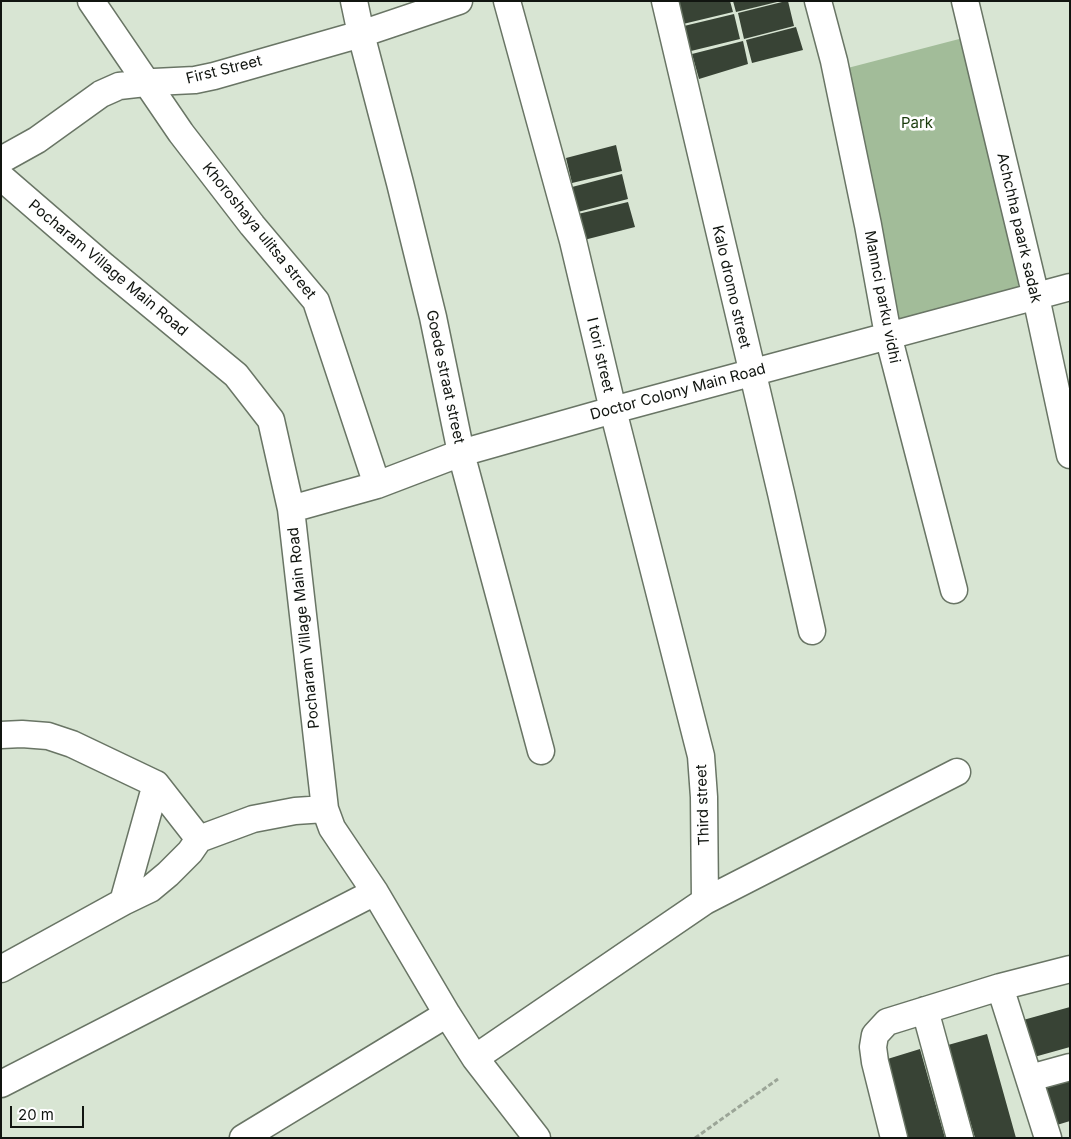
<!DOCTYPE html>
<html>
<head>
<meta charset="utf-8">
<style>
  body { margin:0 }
  #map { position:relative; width:1071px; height:1139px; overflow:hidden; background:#d8e5d3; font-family:Inter,sans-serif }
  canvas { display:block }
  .frame { position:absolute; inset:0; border:2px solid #111510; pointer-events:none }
  .scale { position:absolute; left:10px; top:1106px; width:74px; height:22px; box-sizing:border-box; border:2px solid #111510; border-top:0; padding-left:6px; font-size:15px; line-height:18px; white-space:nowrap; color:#111510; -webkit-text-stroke:4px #fff; paint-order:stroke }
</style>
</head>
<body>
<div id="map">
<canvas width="1071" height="1139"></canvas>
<div class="frame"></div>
<div class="scale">20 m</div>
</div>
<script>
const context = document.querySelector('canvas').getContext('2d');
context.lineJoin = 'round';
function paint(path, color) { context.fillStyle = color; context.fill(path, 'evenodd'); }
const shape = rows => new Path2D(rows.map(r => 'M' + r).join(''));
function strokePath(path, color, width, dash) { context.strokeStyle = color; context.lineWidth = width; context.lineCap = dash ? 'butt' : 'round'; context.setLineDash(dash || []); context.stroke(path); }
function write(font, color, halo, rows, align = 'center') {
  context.font = font + ' Inter,sans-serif'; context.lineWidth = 5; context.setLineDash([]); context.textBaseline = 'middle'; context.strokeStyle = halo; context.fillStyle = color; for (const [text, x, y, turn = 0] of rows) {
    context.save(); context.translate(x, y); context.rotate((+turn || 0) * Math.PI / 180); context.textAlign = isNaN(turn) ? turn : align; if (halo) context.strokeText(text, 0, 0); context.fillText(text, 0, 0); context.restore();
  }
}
paint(shape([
  [963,38,1020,292,899,323,840,70]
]), '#a2bc99');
paint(shape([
  [677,1,730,1,733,12,683,24],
  [733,1,777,1,777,2,736,12],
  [786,1,788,1,794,26,744,39,738,13],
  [734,14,740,39,691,51,684,26],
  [796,27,803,50,752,63,746,40],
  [743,41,748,64,699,79,692,54],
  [616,145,622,171,572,183,566,158],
  [622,174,628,199,578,212,572,187],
  [628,202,635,227,584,240,578,214],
  [1070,1007,1070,1047,1027,1059,1016,1022],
  [987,1034,1016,1138,975,1138,948,1045],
  [920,1049,945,1138,904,1138,881,1061],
  [1070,1081,1070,1121,1047,1128,1036,1091]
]), '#384335');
const minor = shape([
  [91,1,181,133,252,225,316,301,377,485],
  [354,1,361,34,400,183,433,317,461,453,541,751],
  [507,1,573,241,613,410,701,756,704,797,705,901],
  [665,1,781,493,812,631],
  [818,1,834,61,868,225,888,335,954,590],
  [965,1,1036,297,1070,455],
  [1,160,37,140,101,94,119,86,154,82,195,80,214,76,361,34,459,1],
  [1,177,104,266,236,375,271,420,291,509,325,809,332,828,375,892,447,1014,475,1058,537,1138],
  [291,509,377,485,461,453,613,410,1070,287],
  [1,735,22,734,48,736,72,744,156,784,199,839,190,852,168,874,150,889,123,902,1,969],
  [199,839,253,819,295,811,325,809],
  [123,902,156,784],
  [1000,987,1048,1138],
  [925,1010,960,1138],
  [475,1058,705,901,957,772],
  [1030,1078,1070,1067],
  [1,1084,375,892],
  [243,1138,447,1014],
  [894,1138,875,1062,873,1047,875,1035,887,1022,1000,987,1070,969]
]);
strokePath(minor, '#697565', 29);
strokePath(shape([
  [695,1138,778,1079]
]), '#9ba597', 3, [5, 2.5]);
strokePath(minor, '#fff', 26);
write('15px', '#111510', '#fff', [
  ["First Street",224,70,-14],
  ["Achchha paark sadak",1019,228,77],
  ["Khoroshaya ulitsa street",259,231,51],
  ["Pocharam Village Main Road",108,268,40],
  ["Kalo dromo street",731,287,77],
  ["Mannci parku vidhi",882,297,79],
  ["I tori street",600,355,77],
  ["Goede straat street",445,377,78],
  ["Doctor Colony Main Road",678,392,-15],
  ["Pocharam Village Main Road",304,628,-96],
  ["Third street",703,805,-92]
]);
write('15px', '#1a3b0c', '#fff', [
  ["Park",917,123]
]);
</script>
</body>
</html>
